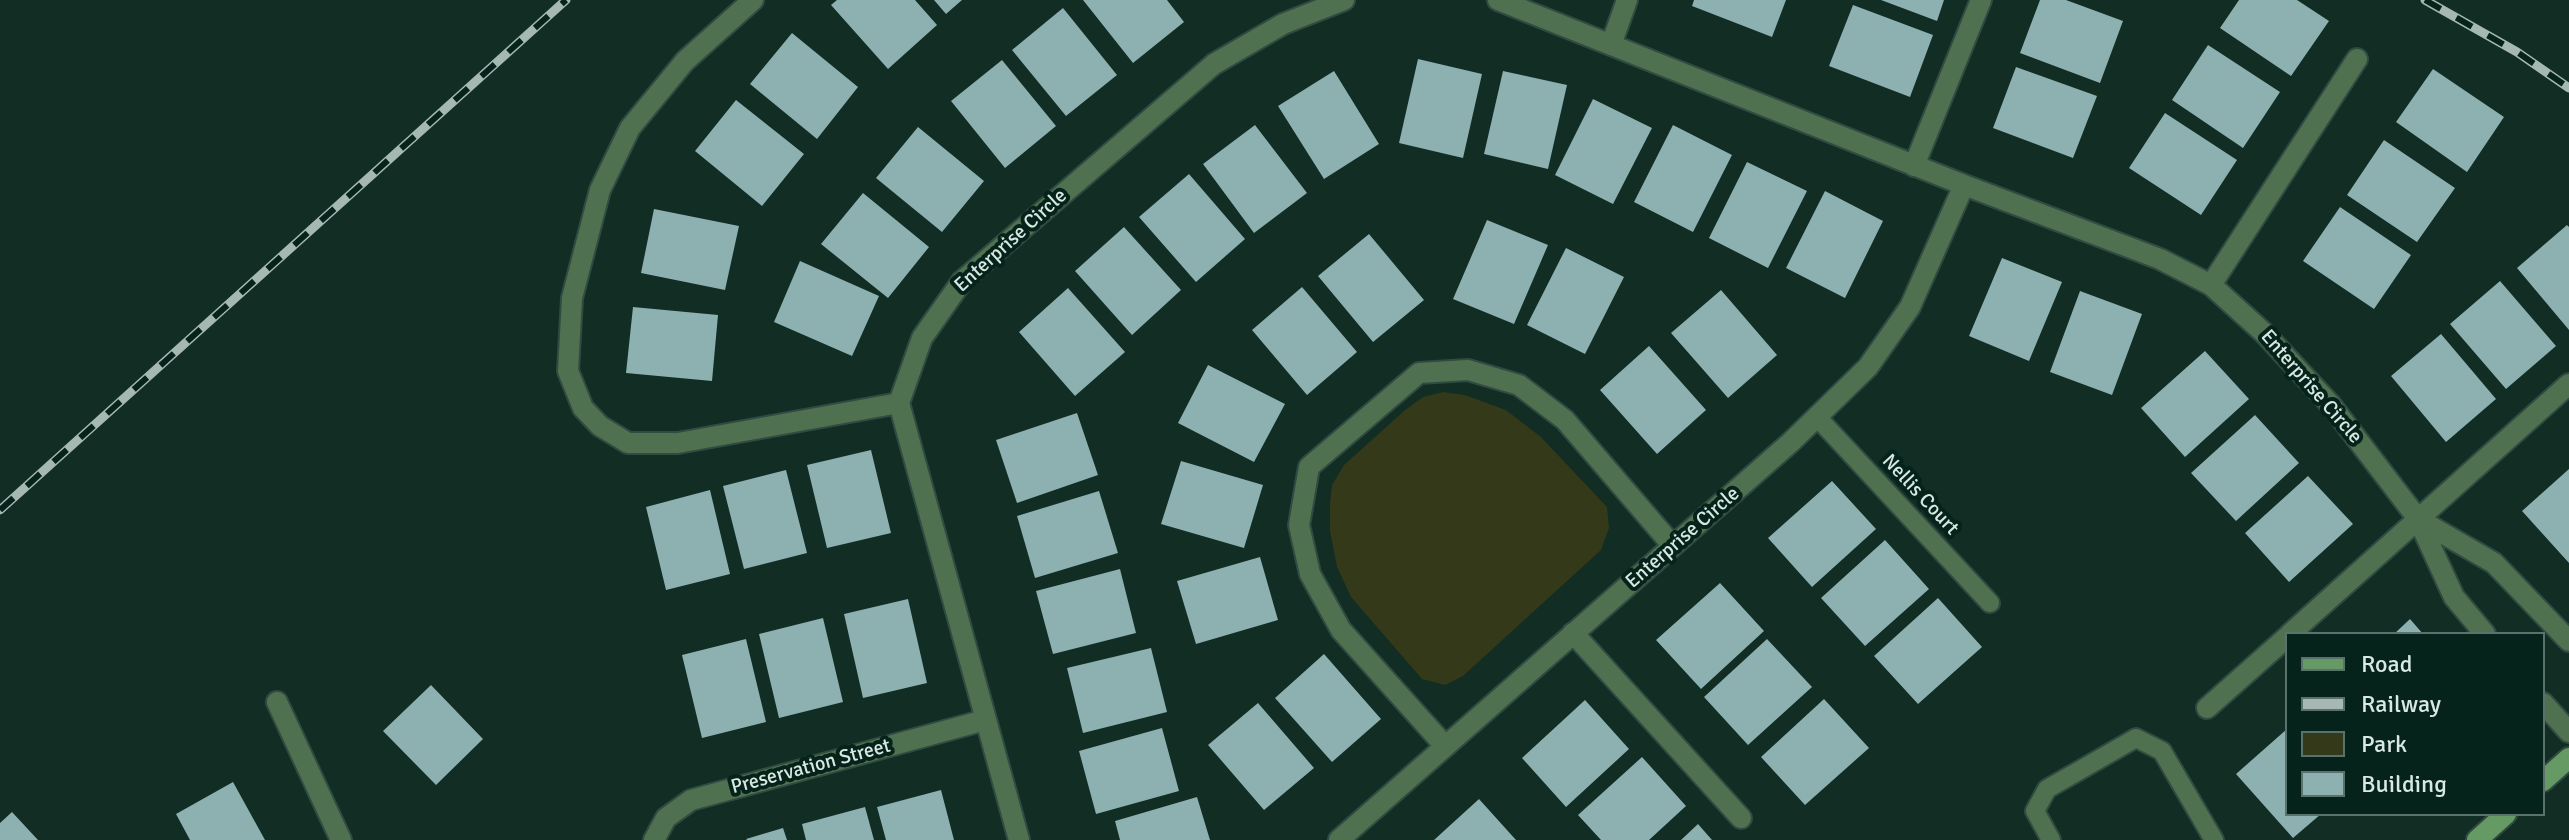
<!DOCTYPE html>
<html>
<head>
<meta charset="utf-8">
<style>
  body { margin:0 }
  #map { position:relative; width:2569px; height:840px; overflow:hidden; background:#112d24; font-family:Signika,sans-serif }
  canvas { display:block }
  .legend { position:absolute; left:2285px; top:632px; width:260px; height:184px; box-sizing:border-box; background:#06231b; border:2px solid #5a726b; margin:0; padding:10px 14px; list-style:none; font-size:24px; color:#d8e8e2 }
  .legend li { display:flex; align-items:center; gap:16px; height:40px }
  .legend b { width:40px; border:2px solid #5a726b }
</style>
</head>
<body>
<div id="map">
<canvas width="2569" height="840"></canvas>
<ul class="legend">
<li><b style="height:10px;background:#659a65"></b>Road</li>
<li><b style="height:10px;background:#a5b8b2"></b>Railway</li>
<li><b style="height:22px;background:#333919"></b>Park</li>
<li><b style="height:22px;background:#8db0b1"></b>Building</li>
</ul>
</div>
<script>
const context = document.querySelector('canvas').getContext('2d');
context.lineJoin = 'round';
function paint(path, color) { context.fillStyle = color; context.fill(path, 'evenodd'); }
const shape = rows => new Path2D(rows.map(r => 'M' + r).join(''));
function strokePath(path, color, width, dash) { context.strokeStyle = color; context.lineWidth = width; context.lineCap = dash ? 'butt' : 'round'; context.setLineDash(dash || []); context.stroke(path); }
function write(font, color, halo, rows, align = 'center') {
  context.font = font + ' Signika,sans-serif'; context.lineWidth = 8; context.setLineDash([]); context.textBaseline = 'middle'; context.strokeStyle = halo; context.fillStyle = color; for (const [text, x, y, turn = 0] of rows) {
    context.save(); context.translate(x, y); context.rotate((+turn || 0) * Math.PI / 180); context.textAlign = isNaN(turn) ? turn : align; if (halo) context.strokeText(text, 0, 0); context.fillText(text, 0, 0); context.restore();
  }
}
paint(shape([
  [1443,392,1465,395,1506,410,1541,437,1607,507,1609,528,1601,550,1463,676,1445,685,1422,679,1351,597,1337,567,1330,531,1330,503,1332,485,1344,465,1405,410,1423,397]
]), '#333919');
paint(shape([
  [837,0,915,0,937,25,888,69,831,5],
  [934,0,962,0,946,14],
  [1083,0,1167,0,1184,22,1133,63],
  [1694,0,1786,0,1772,37,1692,6],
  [1881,0,1944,0,1937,21],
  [2040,0,2066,0,2123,21,2100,83,2020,53],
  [2239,0,2297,0,2329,21,2291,76,2220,28],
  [1853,5,1933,35,1910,97,1829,66],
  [1063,8,1117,75,1066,116,1012,50],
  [792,33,858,87,817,139,750,84],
  [2208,45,2280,92,2243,148,2172,100],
  [1418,59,1482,74,1463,158,1399,143],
  [1002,60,1056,126,1005,168,951,101],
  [2016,67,2097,96,2073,158,1993,128],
  [2433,69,2504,117,2467,172,2396,122],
  [1334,71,1379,144,1324,179,1278,106],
  [1503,71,1567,85,1548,169,1484,154],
  [1593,99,1652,128,1613,204,1555,175],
  [736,100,804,154,762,206,695,151],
  [2165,113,2237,160,2201,215,2129,168],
  [1255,125,1307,193,1254,233,1203,164],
  [1673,125,1732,155,1693,232,1634,202],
  [918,127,984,181,942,232,876,178],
  [2384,140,2455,188,2417,242,2347,195],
  [1747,162,1807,191,1768,268,1709,238],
  [1189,174,1245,239,1196,282,1139,217],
  [1825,191,1883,221,1845,298,1786,268],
  [863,193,929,247,888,298,821,244],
  [2340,207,2411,255,2374,309,2303,261],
  [654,209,739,226,725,290,641,273],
  [1487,220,1548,245,1514,324,1453,299],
  [2567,225,2569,227,2569,330,2517,268],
  [1124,227,1181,290,1132,335,1075,271],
  [1369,234,1424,300,1373,342,1318,276],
  [1566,248,1624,277,1585,354,1527,325],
  [2002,258,2062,282,2029,361,1969,336],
  [800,261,879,296,852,356,774,322],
  [2500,281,2556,346,2506,389,2450,324],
  [1302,287,1357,352,1307,395,1252,330],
  [1068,288,1125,352,1075,396,1019,332],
  [1721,290,1777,355,1728,398,1671,333],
  [2080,291,2142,314,2112,395,2050,372],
  [633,307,718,315,712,381,626,373],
  [2441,334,2496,399,2446,442,2391,376],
  [1649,346,1706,410,1657,454,1600,390],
  [2205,351,2249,399,2185,457,2141,408],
  [1208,365,1285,404,1254,462,1178,423],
  [1077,413,1098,475,1017,503,996,440],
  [2255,415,2299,463,2236,521,2191,473],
  [871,450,891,533,827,548,807,465],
  [1181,461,1263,485,1244,548,1161,524],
  [2569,469,2569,563,2522,511],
  [786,470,807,553,744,569,723,486],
  [2308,476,2353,524,2289,582,2245,533],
  [1832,481,1876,529,1812,587,1768,538],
  [710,490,730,574,666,590,646,507],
  [1099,491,1118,553,1035,578,1017,516],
  [1885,540,1929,589,1865,646,1821,598],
  [1260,557,1278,620,1196,644,1177,581],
  [1120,569,1136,633,1053,654,1036,591],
  [1720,583,1764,631,1701,689,1656,640],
  [1938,598,1982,647,1918,704,1874,656],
  [908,599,927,683,863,698,844,614],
  [823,618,843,702,779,718,759,634],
  [2410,619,2423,634,2394,634],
  [746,639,766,722,702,738,682,655],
  [1767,639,1812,687,1748,745,1704,697],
  [1151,648,1167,712,1083,733,1067,668],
  [1324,654,1381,719,1332,762,1275,698],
  [431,685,483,739,436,785,383,731],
  [1824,699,1869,748,1805,805,1761,757],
  [1585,700,1629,749,1566,807,1522,758],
  [1258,703,1314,768,1264,810,1208,745],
  [1162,728,1179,791,1096,814,1079,751],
  [2287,729,2287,814,2321,814,2293,838,2236,774],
  [1642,757,1686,806,1649,840,1601,840,1578,815],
  [233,782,265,840,190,840,176,814],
  [941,790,954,840,886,840,877,807],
  [1197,797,1210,840,1120,840,1115,821],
  [1479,799,1516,840,1434,840],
  [865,807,874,840,806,840,802,824],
  [12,812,38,840,0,840,0,823],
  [1698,824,1712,840,1681,840],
  [783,828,787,840,747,840,746,839]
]), '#8db0b1');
const lane = shape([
  [1817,417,1990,603],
  [2051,840,2035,811,2047,789,2136,738,2162,751,2214,840]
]);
const street = shape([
  [753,0,685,61,630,128,600,190,572,298,568,371,583,408,600,426,628,443,678,443,899,403],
  [1611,45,1627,0],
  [1914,166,1981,0],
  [1964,185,2160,259,2211,285,2264,333,2331,405,2418,519,2454,597,2485,634],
  [2211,285,2357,59],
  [2418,519,2494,563,2569,641],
  [1573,633,1741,818],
  [2290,634,2569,384],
  [277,702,341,840],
  [2543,703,2569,732],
  [2207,708,2287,637],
  [1445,746,1341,630,1310,574,1299,525,1309,467,1419,373,1468,370,1519,385,1565,420,1673,546],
  [654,840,666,818,691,800,985,720],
  [1019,840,899,403,922,338,962,281,1214,64,1283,24,1344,0],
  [1339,840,1791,442,1868,367,1910,307,1964,185,1498,0]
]);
const secondary = shape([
  [2543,781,2569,758],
  [2477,840,2506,814]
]);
strokePath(lane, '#314b42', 22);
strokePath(street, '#314b42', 24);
strokePath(secondary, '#314b42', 24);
strokePath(lane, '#507150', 18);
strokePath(street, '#507150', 20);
strokePath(secondary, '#659a65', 20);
const rail = shape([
  [2425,0,2517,52,2569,88],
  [0,510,566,0]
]);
strokePath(rail, '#a5b8b2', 9);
strokePath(rail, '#06231b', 6, [18]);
write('20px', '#d8e8e2', '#06231b', [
  ["Enterprise Circle",1011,241,-42],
  ["Enterprise Circle",2311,387,49],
  ["Nellis Court",1920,495,47],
  ["Enterprise Circle",1683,538,-41],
  ["Preservation Street",811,767,-15]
]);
</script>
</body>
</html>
